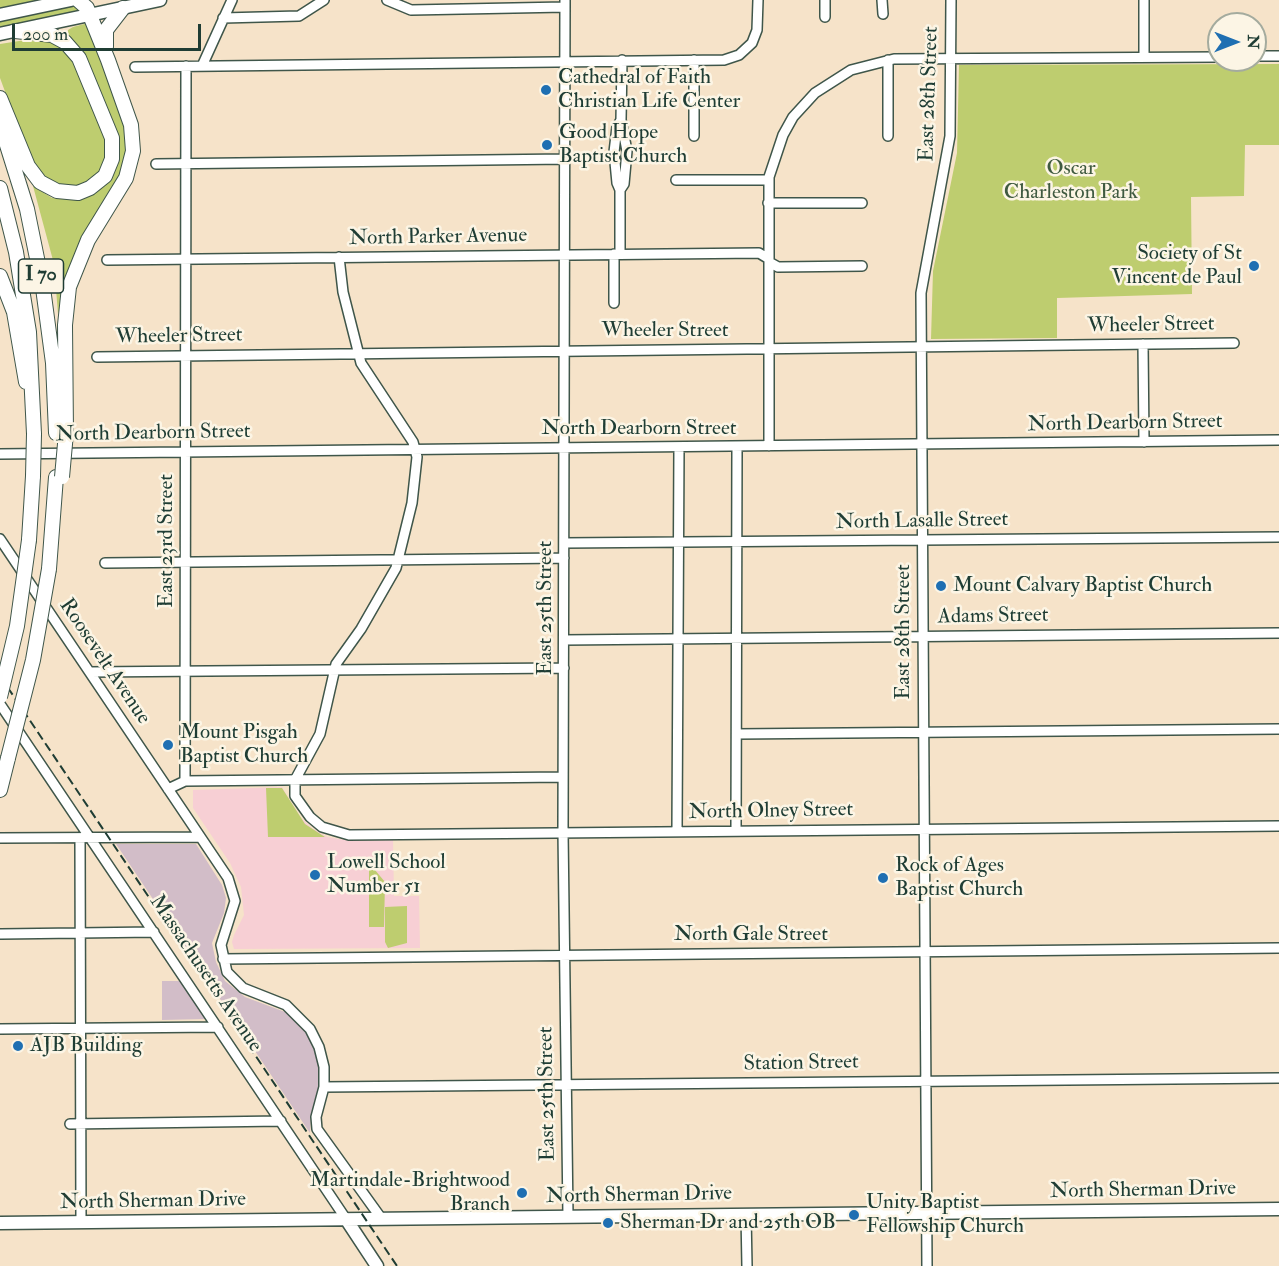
<!DOCTYPE html>
<html>
<head>
<meta charset="utf-8">
<style>
  body { margin:0 }
  #map { position:relative; width:1279px; height:1266px; overflow:hidden; background:#f6e3c9; font-family:"IM FELL Double Pica",serif }
  canvas { display:block }
  .north { position:absolute; left:1207px; top:12px; width:60px; height:60px; box-sizing:border-box; background:#fcf5e5; border:2px solid #a4ab9e; border-radius:50%; rotate:90deg; font-size:16px; font-weight:700; line-height:24px; text-align:center; color:#1f3d34 }
  .north::after { content:''; display:block; margin:auto; width:21px; height:27px; background:#1f6fb2; clip-path:polygon(50% 0,100% 100%,50% 72%,0 100%) }
  .scale { position:absolute; left:12px; top:24px; width:189px; height:27px; box-sizing:border-box; border:3px solid #1f3d34; border-top:0; padding-left:8px; font-size:18px; line-height:21px; white-space:nowrap; color:#1f3d34; -webkit-text-stroke:4px #fcf5e5; paint-order:stroke }
</style>
</head>
<body>
<div id="map">
<canvas width="1279" height="1266"></canvas>
<div class="north">N</div>
<div class="scale">200 m</div>
</div>
<script>
const context = document.querySelector('canvas').getContext('2d');
context.lineJoin = 'round';
function paint(path, color) { context.fillStyle = color; context.fill(path, 'evenodd'); }
const shape = rows => new Path2D(rows.map(r => 'M' + r).join(''));
function strokePath(path, color, width, dash) { context.strokeStyle = color; context.lineWidth = width; context.lineCap = dash ? 'butt' : 'round'; context.setLineDash(dash || []); context.stroke(path); }
function write(font, color, halo, rows, align = 'center') {
  context.font = font + ' "IM FELL Double Pica",serif'; context.lineWidth = 5; context.setLineDash([]); context.textBaseline = 'middle'; context.strokeStyle = halo; context.fillStyle = color; for (const [text, x, y, turn = 0] of rows) {
    context.save(); context.translate(x, y); context.rotate((+turn || 0) * Math.PI / 180); context.textAlign = isNaN(turn) ? turn : align; if (halo) context.strokeText(text, 0, 0); context.fillText(text, 0, 0); context.restore();
  }
}
paint(shape([
  [282,787,300,817,312,828,327,837,351,841,393,840,394,896,419,896,420,948,234,949,232,942,234,935,244,915,241,887,230,863,193,808,193,790]
]), '#f7cfd4');
paint(shape([
  [116,844,196,844,222,885,226,898,224,913,212,943,216,962,225,981,245,997,285,1012,303,1026,313,1045,320,1064,321,1080,318,1099,311,1114,310,1133],
  [162,981,180,981,206,1019,162,1020]
]), '#d2bdc8');
paint(shape([
  [0,0,40,0,0,9],
  [73,4,80,6,80,12,0,28,0,20],
  [88,23,127,126,130,158,74,256,58,314,54,264,33,186,52,198,63,199,83,198,96,193,110,179,120,151,115,127,100,93,68,37,68,30,73,27],
  [32,39,48,40,71,53,106,130,106,167,82,187,52,185,33,167,0,78,0,44],
  [1279,64,1279,145,1245,145,1244,196,1191,197,1192,294,1057,298,1057,338,931,339,933,271,957,153,959,65],
  [266,788,282,788,305,824,325,837,268,837],
  [369,870,375,870,385,882,384,927,369,927],
  [407,906,407,943,388,948,385,942,385,907]
]), '#becd6f');
const minor = shape([
  [387,0,411,10,565,7],
  [565,0,563,832,568,1216],
  [882,0,883,14],
  [825,17,825,0],
  [223,18,299,16,324,0],
  [1255,56,1279,56],
  [1144,57,1144,0],
  [694,60,694,136],
  [202,66,232,0],
  [135,67,724,60,739,55,752,43,757,30,758,0],
  [888,136,888,60],
  [156,164,566,159],
  [676,180,769,180],
  [620,190,624,184,627,151,621,120,622,60],
  [768,203,862,203],
  [614,254,614,303],
  [620,254,620,190,617,183,614,152,617,127,621,120],
  [339,257,343,292,361,363,413,442,417,457,412,503,396,568,361,629,336,664,320,734,295,780,295,796,310,817,322,827,349,835,1279,826],
  [107,260,759,253,769,259],
  [769,262,778,267,862,266],
  [1143,344,1144,442],
  [97,357,1234,343],
  [769,446,769,177,783,135,793,117,815,93,851,70,894,59,1219,57],
  [0,454,1279,440],
  [0,539,228,878,235,901,221,945,227,972,243,988,286,1005,310,1029,319,1047,324,1067,324,1087,316,1117,317,1129,381,1218],
  [564,543,1279,537],
  [105,563,564,558],
  [564,640,1279,633],
  [90,672,564,668],
  [0,704,346,1219],
  [737,734,1279,729],
  [185,781,563,777],
  [168,789,185,781,186,66],
  [736,830,737,446],
  [677,831,679,447],
  [0,838,200,837],
  [80,838,81,1222],
  [1,934,154,932],
  [223,959,1279,948],
  [0,1029,218,1027],
  [324,1087,1279,1078],
  [70,1124,281,1121],
  [746,1214,747,1266],
  [927,1266,921,293,950,136,951,0]
]);
const major = shape([
  [0,15,71,0],
  [0,34,160,0],
  [346,1219,377,1266],
  [0,1223,1279,1209]
]);
const highway = shape([
  [106,47,106,30,123,8],
  [0,98,28,166,40,182,57,191,78,193,90,188,105,176,112,159,112,138,79,58,65,42,52,35,15,31],
  [0,123,27,209,43,288,53,363,56,433],
  [0,188,16,252,29,332,34,434],
  [0,276,14,312,26,382],
  [66,433,65,325,69,287,88,240,126,178,133,151,131,125,108,60,87,8,78,0],
  [29,540,33,476],
  [49,569,56,477],
  [0,790,8,758]
]);
strokePath(minor, '#3f564a', 12);
strokePath(major, '#3f564a', 15);
strokePath(highway, '#3f564a', 16);
strokePath(minor, '#fff', 9);
strokePath(major, '#fff', 12);
strokePath(highway, '#fff', 14);
strokePath(shape([
  [0,676,397,1266]
]), '#1f3d34', 2, [9, 4.5]);
const highwayBridge = shape([
  [33,476,34,434],
  [62,477,66,433],
  [0,697,17,626,29,540],
  [8,758,33,660,49,569]
]);
strokePath(highwayBridge, '#3f564a', 16, []);
strokePath(highwayBridge, '#fff', 14);
for (const [x, y, r, color] of [
  [546,90,6,"#1f6fb2"],
  [547,145,6,"#1f6fb2"],
  [1254,266,6,"#1f6fb2"],
  [941,586,6,"#1f6fb2"],
  [168,745,6,"#1f6fb2"],
  [315,875,6,"#1f6fb2"],
  [883,878,6,"#1f6fb2"],
  [18,1046,6,"#1f6fb2"],
  [522,1193,6,"#1f6fb2"],
  [854,1215,6,"#1f6fb2"],
  [608,1223,6,"#1f6fb2"]
]) { const dot = new Path2D(); dot.arc(x, y, r, 0, 2 * Math.PI); context.fillStyle = color; context.fill(dot); strokePath(dot, '#fcf5e5', 2); }
for (const [x, y, w] of [
  [41,276,45]
]) { const box = new Path2D(); box.roundRect(x - w / 2, y - 17, w, 34, 4.5); context.fillStyle = '#fcf5e5'; context.fill(box); strokePath(box, '#1f3d34', 1.5); }
write('bold 20px', '#1f3d34', null, [
  ["I 70",41,276]
]);
write('21px', '#1f3d34', '#fcf5e5', [
  ["Cathedral of Faith",558,78],
  ["Christian Life Center",558,102],
  ["Good Hope",559,133],
  ["Baptist Church",559,157],
  ["Society of St",1242,254,"right"],
  ["Vincent de Paul",1242,278,"right"],
  ["Mount Calvary Baptist Church",953,586],
  ["Mount Pisgah",180,733],
  ["Baptist Church",180,757],
  ["Lowell School",327,863],
  ["Number 51",327,887],
  ["Rock of Ages",895,866],
  ["Baptist Church",895,890],
  ["AJB Building",30,1046],
  ["Martindale-Brightwood",510,1181,"right"],
  ["Branch",510,1205,"right"],
  ["Unity Baptist",866,1203],
  ["Fellowship Church",866,1227],
  ["Sherman Dr and 25th OB",620,1223]
], 'left');
write('21px', '#1f3d34', '#fcf5e5', [
  ["East 28th Street",930,94,-88],
  ["North Parker Avenue",438,238,-1],
  ["Wheeler Street",1151,326,-1],
  ["Wheeler Street",665,331],
  ["Wheeler Street",179,337,-1],
  ["North Dearborn Street",1125,424,-1],
  ["North Dearborn Street",639,429],
  ["North Dearborn Street",153,434,-1],
  ["North Lasalle Street",922,522,-1],
  ["East 23rd Street",167,541,-90],
  ["East 25th Street",546,608,-90],
  ["Adams Street",993,617,-1],
  ["East 28th Street",904,632,-90],
  ["Roosevelt Avenue",104,662,56],
  ["North Olney Street",771,812,-1],
  ["North Gale Street",751,935],
  ["Massachusetts Avenue",205,974,56],
  ["Station Street",801,1064,-1],
  ["East 25th Street",548,1094,-91],
  ["North Sherman Drive",1143,1191,-1],
  ["North Sherman Drive",639,1196,-1],
  ["North Sherman Drive",153,1202,-1]
]);
write('21px', '#3f5a40', '#fcf5e5', [
  ["Oscar",1071,169],
  ["Charleston Park",1071,193]
]);
</script>
</body>
</html>
